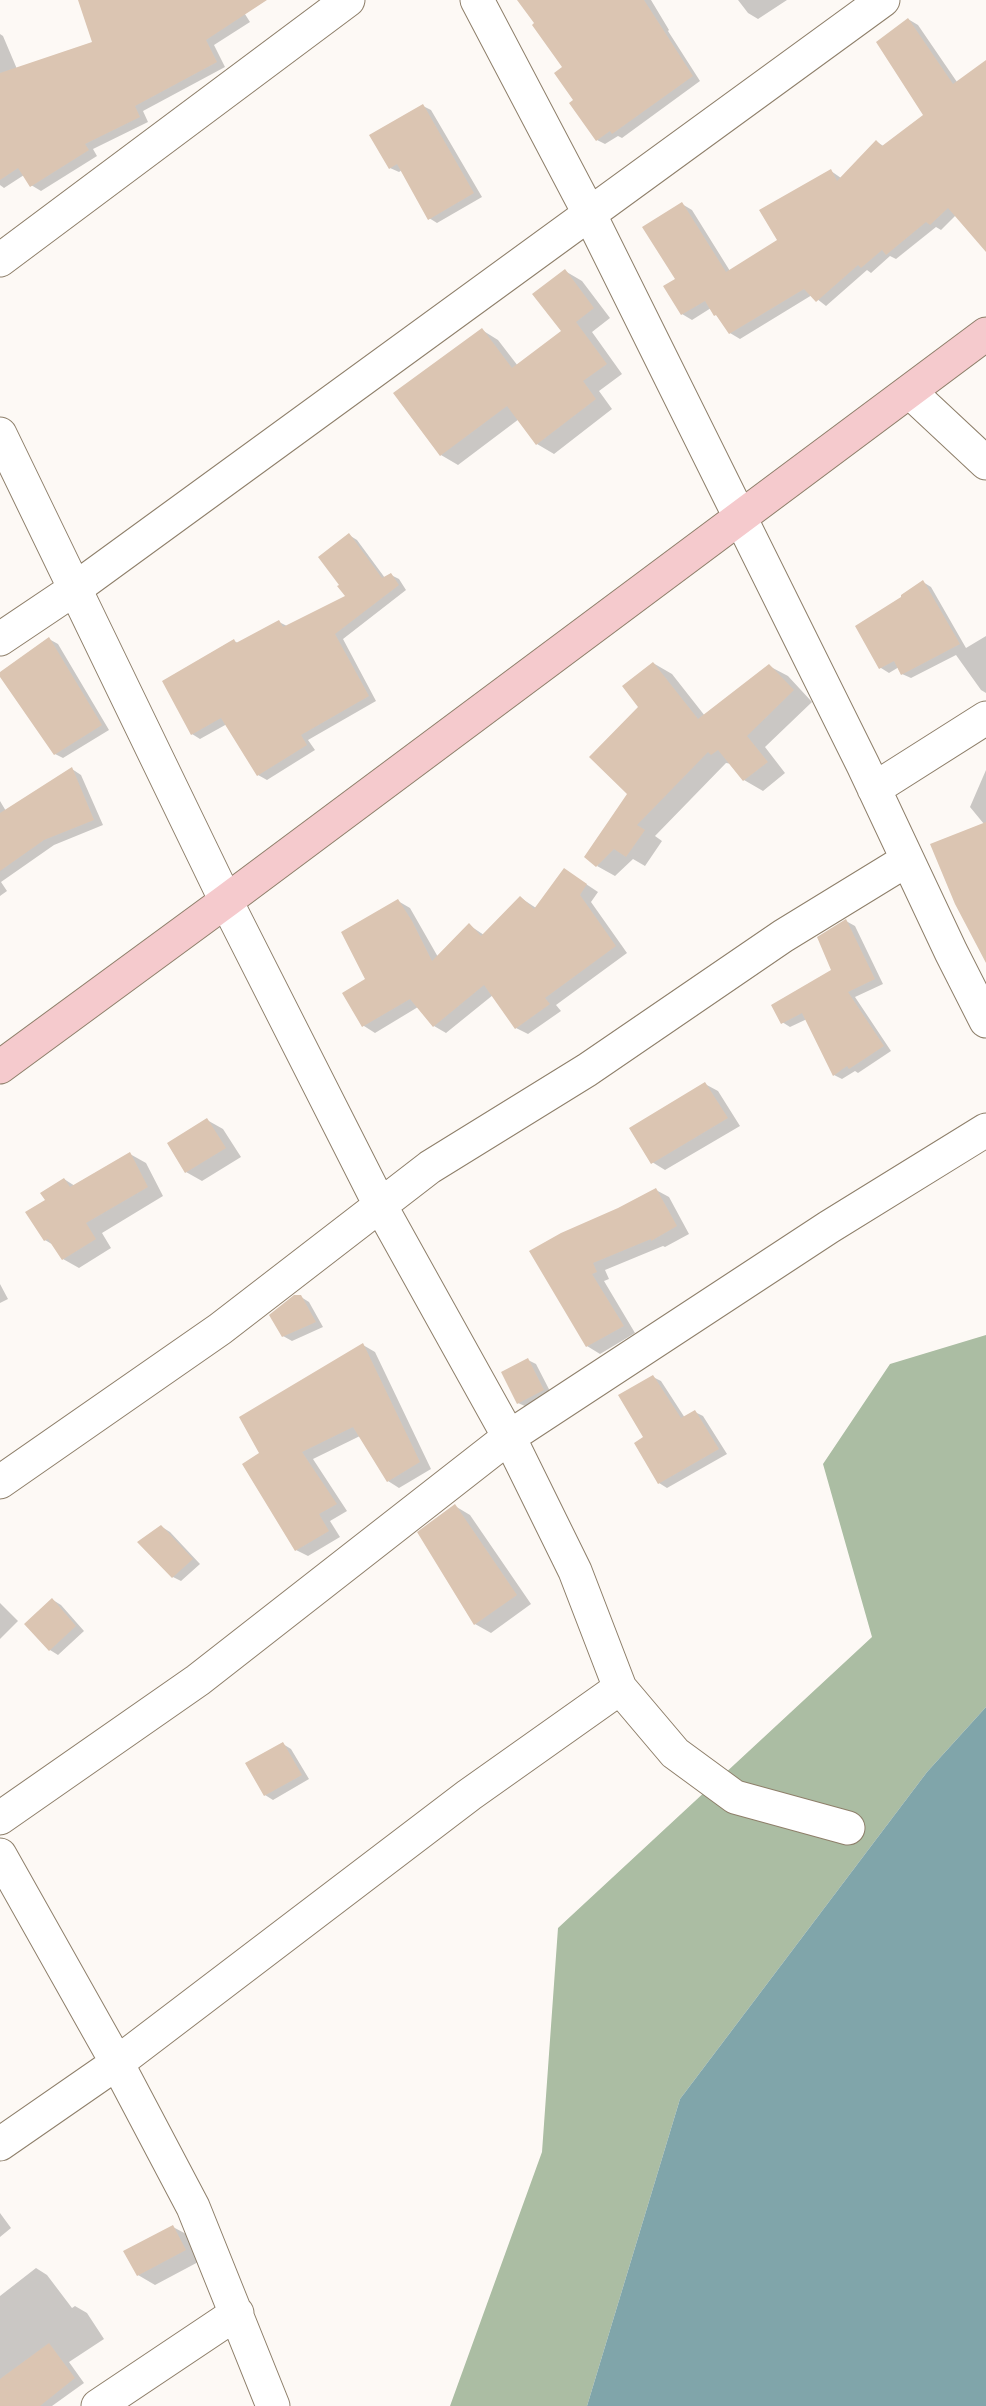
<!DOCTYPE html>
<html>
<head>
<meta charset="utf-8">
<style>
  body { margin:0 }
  canvas { display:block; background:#fdf9f5 }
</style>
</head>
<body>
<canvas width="986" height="2406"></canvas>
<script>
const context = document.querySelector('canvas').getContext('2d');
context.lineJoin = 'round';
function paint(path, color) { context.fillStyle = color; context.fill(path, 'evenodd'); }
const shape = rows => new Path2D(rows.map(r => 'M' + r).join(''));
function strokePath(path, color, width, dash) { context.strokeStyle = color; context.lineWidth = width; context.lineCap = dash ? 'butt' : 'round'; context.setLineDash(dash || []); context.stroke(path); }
paint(shape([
  [986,1335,986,1707,927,1772,680,2099,587,2406,450,2406,542,2152,558,1928,872,1637,823,1464,890,1364]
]), '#abbda3');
paint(shape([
  [986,1707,986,2406,587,2406,680,2099,927,1772]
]), '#80a5aa');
paint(shape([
  [99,0,236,0,250,22,214,45,225,67,143,111,148,122,93,149,97,156,41,191,31,185,24,175,4,188,0,185,0,34,3,36,17,69,94,43],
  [523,0,651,0,669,30,668,31,700,81,622,138,618,136,605,144,597,140,575,101,564,67],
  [738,0,787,0,758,19,748,13],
  [908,19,918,25,957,82,986,62,986,243,956,215,941,230,936,227,896,259,890,256,871,273,867,270,826,306,812,295,740,339,730,333,711,308,692,320,682,314,677,280,682,204,692,210,730,271,779,241,831,171,841,178,877,142,885,147,925,116],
  [423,106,431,110,482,197,437,223,429,218,402,170,399,172,390,168],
  [565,271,582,281,610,318,592,332,622,374,599,391,612,409,554,454,537,444,519,419,458,465,441,455,482,330,498,340,518,366,563,332],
  [349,535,357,540,385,578,391,575,399,579,406,590,343,639,376,701,308,740,315,750,267,780,258,775,227,724,200,739,192,734,234,641,238,643,279,622,287,626,347,596],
  [923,582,931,587,966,648,986,636,986,693,981,690,956,655,911,678,902,674,899,667,889,673,881,668,857,627,903,598],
  [49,639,58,644,109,730,63,758,55,754,0,674],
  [653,663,672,674,705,716,769,666,788,676,812,702,765,747,785,773,763,791,744,780,732,764,726,763,655,836,662,841,645,866,633,859,615,876,597,866,629,793,640,707],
  [72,769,81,775,103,825,54,845,1,882,7,891,0,896,0,801,6,811],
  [986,770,986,959,984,824,970,807],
  [565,870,598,892,591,902,627,953,556,1005,561,1011,528,1034,516,1028,493,995,446,1033,434,1026,418,1007,375,1033,364,1026,344,994,367,980,398,901,410,908,438,957,469,925,484,935,521,898,536,908],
  [846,921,855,926,883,984,855,997,891,1051,858,1073,855,1071,842,1079,834,1075,807,1019,790,1027,782,1022,833,970],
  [705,1084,718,1091,740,1126,665,1170,652,1162],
  [207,1120,223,1129,241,1157,202,1181,186,1172],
  [130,1154,146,1163,163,1196,102,1233,111,1248,79,1268,63,1259,55,1246,45,1240,47,1201,64,1179,75,1186],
  [656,1190,669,1197,689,1234,665,1247,663,1246,605,1270,609,1279,604,1281,635,1333,600,1354,587,1346,531,1252],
  [0,1284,8,1299,0,1303],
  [301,1297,309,1302,323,1327,292,1341,283,1336],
  [363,1345,375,1352,431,1469,399,1488,388,1481,360,1436,313,1459,347,1511,330,1521,340,1537,308,1556,296,1550,261,1453],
  [528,1360,536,1364,552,1395,527,1407,518,1403],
  [653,1377,661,1381,685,1418,695,1412,703,1416,727,1454,667,1488,659,1483,645,1437],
  [455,1506,470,1515,531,1604,491,1633,475,1624],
  [162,1527,170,1532,200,1564,181,1581,173,1577],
  [53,1600,61,1605,84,1631,58,1655,50,1650],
  [0,1603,18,1621,0,1639],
  [283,1744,291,1749,309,1779,273,1800,265,1795],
  [0,2213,11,2228,0,2237],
  [173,2227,190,2236,202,2260,155,2285,138,2275],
  [36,2268,47,2275,72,2308,75,2306,87,2313,104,2339,69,2362,84,2383,52,2406,0,2406,0,2296]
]), '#0003');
paint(shape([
  [78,0,267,0,206,40,217,62,135,106,140,117,85,144,89,150,30,187,18,168,0,180,0,73,92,42],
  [517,0,644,0,693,76,612,134,610,131,596,141,569,103,573,100,554,73,562,67,532,25,534,23],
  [908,18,953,84,986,60,986,252,948,208,930,225,926,222,886,255,882,250,861,268,858,265,816,302,804,289,729,334,716,315,714,316,705,301,681,315,663,286,675,279,642,227,682,202,726,272,777,240,759,210,831,169,837,181,876,140,882,146,923,115,876,42],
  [423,104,474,193,428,220,397,164,389,169,369,135],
  [565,269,594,308,576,322,607,364,583,381,596,399,536,445,507,406,440,456,393,393,482,328,512,368,561,331,532,294],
  [349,533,382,578,391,573,399,585,335,634,369,696,301,735,307,745,257,776,221,718,191,735,162,681,234,639,236,643,279,620,283,627,345,596,337,586,339,585,318,557],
  [923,580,960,644,901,675,894,661,879,669,855,626,901,597,901,595],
  [49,637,102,725,54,755,0,677,0,672],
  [653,662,698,719,769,664,794,690,747,736,768,762,743,781,718,750,711,755,708,752,637,825,645,830,626,857,614,849,596,867,584,857,627,794,589,757,638,707,622,686],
  [72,767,94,820,44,840,0,871,0,813],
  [986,822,986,963,955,904,930,844],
  [564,868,587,884,580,895,616,946,545,998,550,1004,515,1029,484,985,433,1027,410,999,362,1027,342,993,365,979,341,932,398,899,412,921,432,961,469,923,481,936,520,896,534,909],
  [846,919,875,979,848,992,884,1046,849,1069,847,1066,833,1076,802,1013,781,1024,771,1005,831,970,817,937],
  [705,1082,728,1118,651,1164,629,1128],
  [207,1118,226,1148,185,1173,167,1143],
  [130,1152,148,1187,86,1223,96,1239,62,1260,48,1239,44,1241,25,1212,45,1200,40,1193,64,1178,70,1187],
  [656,1188,677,1226,651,1241,651,1239,593,1263,597,1272,592,1274,624,1326,586,1347,529,1251,561,1233,618,1208],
  [294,1295,301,1295,316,1322,282,1337,269,1315],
  [363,1343,420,1462,387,1482,353,1427,302,1452,337,1504,319,1514,329,1531,295,1551,242,1464,259,1453,239,1417],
  [528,1358,544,1390,517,1404,501,1372],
  [653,1375,681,1418,695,1410,719,1449,658,1484,634,1443,643,1437,618,1395],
  [455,1504,517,1595,474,1625,417,1532],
  [161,1525,193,1559,172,1578,137,1542],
  [52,1598,76,1626,49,1651,24,1624],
  [283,1742,302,1775,264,1796,245,1763],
  [173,2225,186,2250,137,2276,123,2251],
  [49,2343,75,2378,40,2406,0,2406,0,2379]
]), '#dbc5b2');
const street = shape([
  [477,0,589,213,863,765,951,952,986,1021],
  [0,260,348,0],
  [910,392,986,463],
  [0,434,226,901,380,1205,509,1437,575,1571,620,1688,469,1795,117,2063,0,2144],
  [0,639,76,588,883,0],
  [874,789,986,718],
  [0,1482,220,1329,430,1167,587,1070,783,936,907,860],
  [620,1688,675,1753,735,1797,848,1828],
  [0,1818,198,1680,509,1437,829,1227,986,1130],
  [0,1855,117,2063,193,2207,273,2406],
  [98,2406,237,2313]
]);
const secondary = shape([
  [0,1067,226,901,986,334]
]);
strokePath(street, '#8e7f6a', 35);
strokePath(secondary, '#8e7f6a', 35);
strokePath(street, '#fff', 33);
strokePath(secondary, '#f5cacd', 33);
</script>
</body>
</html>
